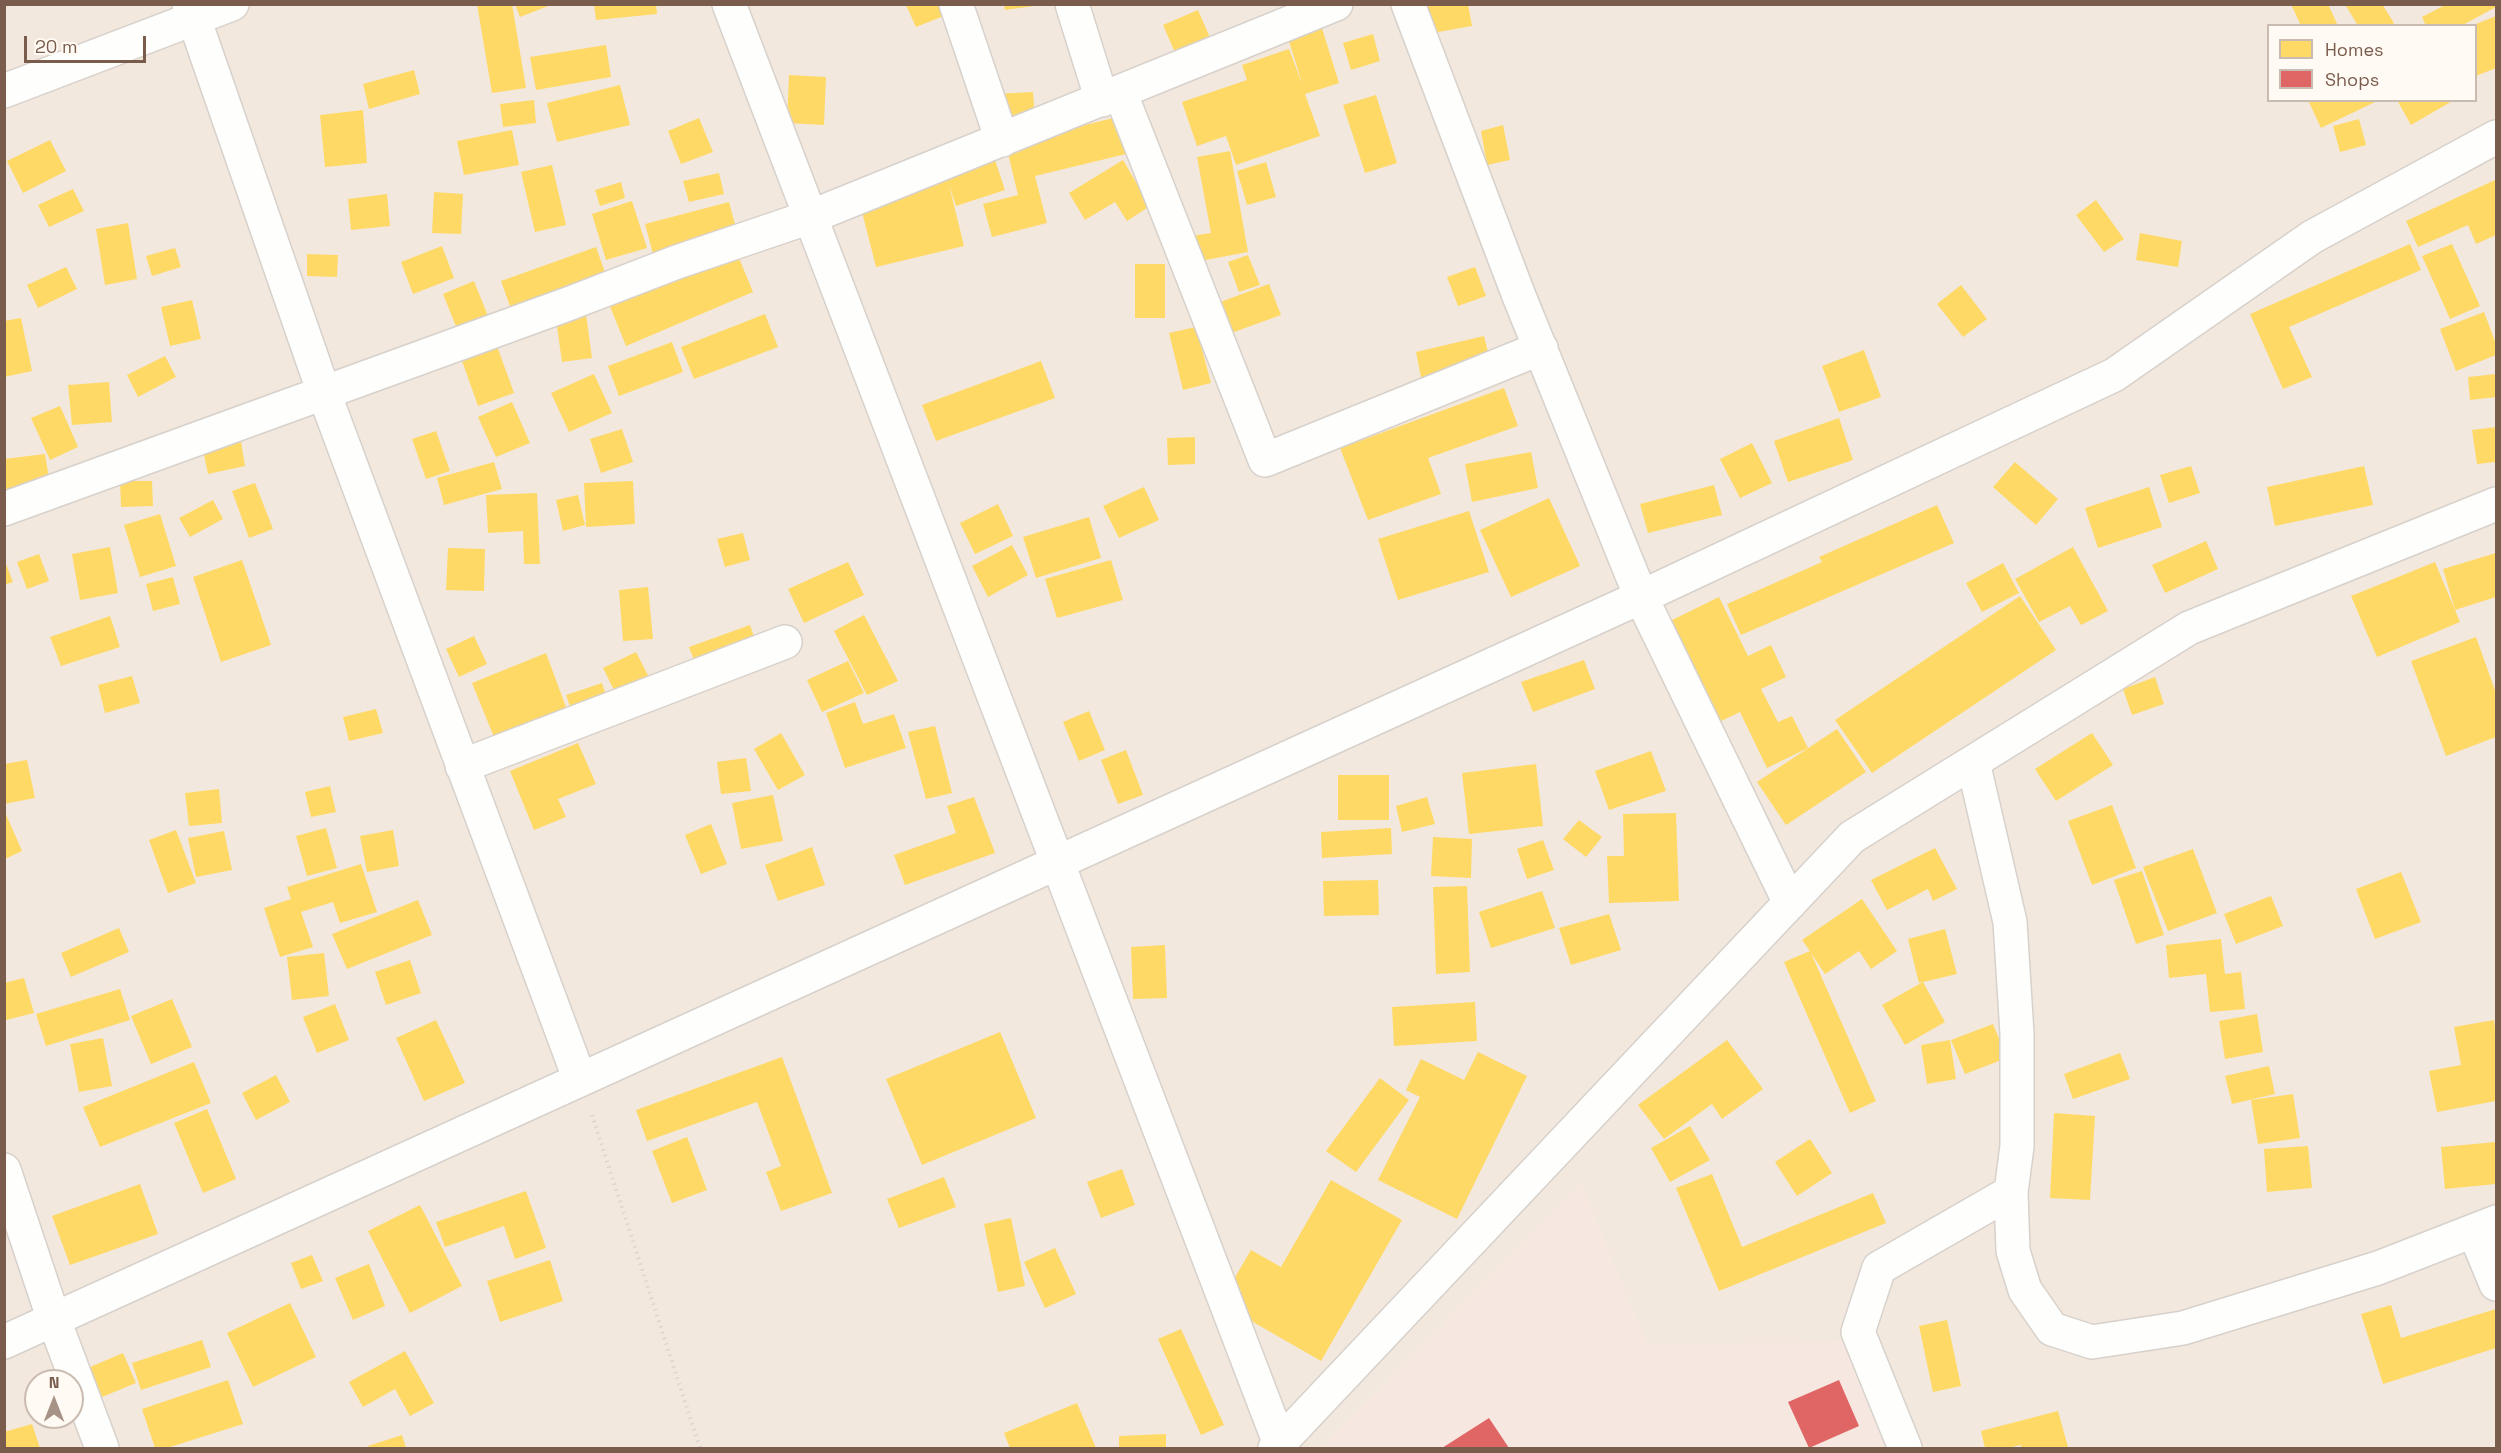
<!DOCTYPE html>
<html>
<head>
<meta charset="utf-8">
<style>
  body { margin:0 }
  #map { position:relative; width:2501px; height:1453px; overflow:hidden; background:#f9f5f0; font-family:"Space Grotesk",sans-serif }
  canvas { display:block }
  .frame { position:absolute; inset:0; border:6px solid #7a5c4d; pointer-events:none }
  .legend { position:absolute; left:2267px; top:24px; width:210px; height:78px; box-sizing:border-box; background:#fffaf3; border:2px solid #cabbb1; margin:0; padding:8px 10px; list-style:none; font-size:18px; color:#7a5c4d }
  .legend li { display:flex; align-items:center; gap:12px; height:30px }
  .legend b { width:30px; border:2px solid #cabbb1 }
  .north { position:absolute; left:24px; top:1369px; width:60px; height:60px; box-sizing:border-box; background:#fffaf3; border:2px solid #cabbb1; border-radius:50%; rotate:0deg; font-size:16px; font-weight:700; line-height:24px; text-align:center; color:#7a5c4d }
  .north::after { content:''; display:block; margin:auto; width:21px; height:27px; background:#a69286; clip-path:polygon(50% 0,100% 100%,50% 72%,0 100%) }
  .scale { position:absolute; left:24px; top:36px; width:122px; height:27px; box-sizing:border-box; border:3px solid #7a5c4d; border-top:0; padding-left:8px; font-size:18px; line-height:21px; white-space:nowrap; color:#7a5c4d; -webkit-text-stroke:4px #fffaf3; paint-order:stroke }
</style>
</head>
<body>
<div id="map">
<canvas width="2501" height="1453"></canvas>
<div class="frame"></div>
<ul class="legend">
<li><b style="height:16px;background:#ffd966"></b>Homes</li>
<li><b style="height:16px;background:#e06666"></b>Shops</li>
</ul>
<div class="north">N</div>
<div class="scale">20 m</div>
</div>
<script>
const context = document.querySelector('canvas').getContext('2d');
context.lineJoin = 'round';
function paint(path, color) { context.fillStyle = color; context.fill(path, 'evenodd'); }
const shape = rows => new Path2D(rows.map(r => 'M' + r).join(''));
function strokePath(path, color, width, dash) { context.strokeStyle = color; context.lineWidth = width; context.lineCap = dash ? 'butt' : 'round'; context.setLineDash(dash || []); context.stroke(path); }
paint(shape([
  [5,5,2496,5,2496,1448,5,1448],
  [2268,26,2476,26,2476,100,2268,100],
  [36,1381,72,1381,72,1417,36,1417]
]), '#f2e8de');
paint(shape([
  [1581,1183,1648,1345,1862,1341,1904,1448,1320,1448]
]), '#f6e8e1');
paint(shape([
  [477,4,512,4,526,88,492,93],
  [515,4,551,4,551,5,520,17],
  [594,4,656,4,657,14,596,20],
  [1004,4,1034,4,1034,6,1005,10],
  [1422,4,1468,4,1472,26,1427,34],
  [2291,4,2328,4,2338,26,2301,26],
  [2345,4,2382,4,2394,23,2389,26,2358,26],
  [2447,4,2496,4,2496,7,2461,26,2426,26,2422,17],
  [906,5,951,5,954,12,916,27],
  [1198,10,1211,40,1176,55,1163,25],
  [2496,16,2496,68,2476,76,2476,24],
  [1321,25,1339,83,1305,94,1320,136,1236,165,1226,136,1197,146,1182,102,1247,80,1242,65,1289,49,1303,86,1287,35],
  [1373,34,1380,61,1351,70,1343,43],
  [606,45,611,77,536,90,530,57],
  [414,70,420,94,369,109,363,84],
  [789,75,826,77,824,125,787,123],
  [620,85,630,125,557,142,547,103],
  [1033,92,1035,119,996,121,995,94],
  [1376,95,1397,163,1365,173,1343,105],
  [534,100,536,123,503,127,500,104],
  [2308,100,2374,100,2375,102,2321,128],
  [2397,100,2454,100,2411,125],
  [363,110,367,163,325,167,320,115],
  [1117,117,1126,154,1035,176,1047,223,992,237,983,204,1018,195,1006,145],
  [699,118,713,152,681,164,668,131],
  [2359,119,2366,145,2340,152,2333,126],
  [1503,125,1510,160,1487,165,1481,131],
  [512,130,519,165,464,175,457,141],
  [50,140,66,171,23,193,7,161],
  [1230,151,1248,252,1195,262,1191,236,1211,233,1197,157],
  [995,160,1005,190,956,206,949,185,964,246,876,267,859,200,948,179,946,175],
  [1123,160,1150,206,1127,221,1115,202,1085,220,1069,193],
  [1266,162,1276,197,1247,205,1237,171],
  [552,165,566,225,535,232,521,172],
  [719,173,724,194,689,202,683,181],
  [2495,180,2496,235,2476,244,2468,225,2418,247,2406,221],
  [621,182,625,198,600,206,595,190],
  [73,189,84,211,49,227,38,205],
  [434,192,463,194,461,234,432,233],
  [387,194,390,226,351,230,348,199],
  [2096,200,2124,239,2104,252,2076,215],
  [632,201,647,248,606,260,592,214],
  [729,202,737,232,653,254,645,224],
  [128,223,137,279,105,285,96,229],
  [2140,233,2182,241,2178,267,2136,260],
  [2410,244,2421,270,2289,327,2312,377,2283,389,2250,314],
  [2452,244,2480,306,2450,319,2422,256],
  [442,246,454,278,413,294,401,262],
  [596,247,607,278,512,312,501,281],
  [175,248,181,267,152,276,146,256],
  [736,251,753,292,626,346,609,304],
  [307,254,338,255,337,277,307,276],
  [1248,255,1260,285,1239,292,1228,262],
  [1135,264,1165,264,1165,318,1135,318],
  [66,267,77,289,38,308,27,285],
  [1475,267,1486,296,1458,306,1447,277],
  [474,281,488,316,457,329,443,294],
  [1269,284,1281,315,1215,339,1204,308],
  [1961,285,1987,319,1963,337,1937,304],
  [192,300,201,339,170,346,161,307],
  [2484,312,2496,344,2496,355,2456,371,2440,329],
  [586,314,592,358,562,362,556,319],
  [765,314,778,347,694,379,681,347],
  [21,318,32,371,4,377,4,321],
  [1196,327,1211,383,1183,390,1169,333],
  [1484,336,1493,372,1423,387,1416,352],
  [672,342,683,372,619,396,608,366],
  [497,346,514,393,478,406,461,358],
  [1864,350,1881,397,1839,412,1822,366],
  [165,356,176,377,138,397,127,375],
  [1041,361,1055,398,936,441,922,405],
  [594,374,612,413,569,432,551,393],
  [2496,374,2496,397,2470,400,2468,377],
  [109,382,112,422,72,425,68,385],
  [1504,388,1518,426,1428,458,1441,494,1368,520,1340,448],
  [512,402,530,443,496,457,478,417],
  [60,406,78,447,50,460,31,418],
  [1839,418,1853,460,1788,482,1774,441],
  [2496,427,2496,462,2477,464,2472,430],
  [622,429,633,462,601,473,590,439],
  [436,431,450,471,426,479,412,439],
  [1195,437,1195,464,1168,465,1167,438],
  [241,442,245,466,208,474,203,450],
  [1752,443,1772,483,1740,498,1720,459],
  [1531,452,1538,488,1472,502,1465,464],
  [45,454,50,484,4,491,4,459],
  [494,462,502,489,444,505,437,478],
  [2015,462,2058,499,2036,525,1993,487],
  [2191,466,2200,493,2169,503,2160,475],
  [2364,466,2373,505,2275,526,2267,487],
  [120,481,152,481,153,506,121,507],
  [633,481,635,524,586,527,584,483],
  [255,483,273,529,249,538,232,491],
  [1714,485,1722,515,1648,533,1640,504],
  [1144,487,1159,520,1119,538,1103,506],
  [2149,487,2162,527,2098,548,2085,508],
  [537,493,540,564,524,564,523,531,488,533,486,495],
  [578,495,585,525,563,531,556,500],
  [1549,498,1580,566,1511,597,1480,530],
  [213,500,223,519,190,537,179,518],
  [998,504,1013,536,975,554,960,523],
  [1937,505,1954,543,1741,635,1727,604,1822,562,1819,557],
  [1469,511,1489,572,1398,600,1378,539],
  [160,514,176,566,140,577,124,525],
  [1089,517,1101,558,1036,578,1023,537],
  [743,533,750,560,725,567,717,539],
  [2206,541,2218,569,2165,593,2152,565],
  [1012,545,1028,575,988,597,972,566],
  [110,547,118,593,80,600,72,554],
  [2073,547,2108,611,2081,625,2070,606,2039,622,2015,579],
  [448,548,485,549,484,591,446,590],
  [2496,553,2496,597,2455,610,2443,569],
  [39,554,49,581,27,589,17,562],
  [4,559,13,582,4,585],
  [242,560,271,645,221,662,193,577],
  [1111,560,1123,600,1057,618,1045,579],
  [848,562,864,595,804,623,788,589],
  [2435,562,2460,622,2377,657,2351,596],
  [2003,563,2019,593,1982,612,1966,583],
  [173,577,180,604,153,611,146,584],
  [648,587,653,639,623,641,619,590],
  [2020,596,2056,650,1872,773,1835,720],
  [1719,597,1748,656,1771,645,1786,677,1761,689,1778,722,1792,716,1808,748,1767,768,1740,712,1719,722,1670,621],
  [864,615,898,681,867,695,834,631],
  [110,616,120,647,61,666,50,637],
  [750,625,759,652,699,673,689,647],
  [474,636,487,664,459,677,446,649],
  [2476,637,2496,693,2496,737,2446,756,2411,661],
  [636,652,654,687,621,704,603,668],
  [546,653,570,718,498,747,472,683],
  [1584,660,1595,689,1533,712,1521,682],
  [848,661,864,693,822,712,807,680],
  [132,676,140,703,105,713,98,685],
  [2155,677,2164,704,2132,715,2123,689],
  [602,683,610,709,575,721,566,695],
  [855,702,863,724,894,714,906,748,845,768,826,713],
  [376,709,383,733,349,741,343,717],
  [1089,711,1105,750,1079,761,1063,722],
  [935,726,952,793,926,799,908,732],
  [1837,729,1866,772,1786,825,1757,782],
  [781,733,805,775,778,790,754,749],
  [2092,733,2113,765,2056,801,2035,769],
  [578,743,596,784,558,799,566,817,534,830,510,771],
  [1126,750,1143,795,1118,804,1101,760],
  [1651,751,1666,791,1609,810,1595,771],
  [746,758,751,791,721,794,717,762],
  [27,760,35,798,4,804,4,764],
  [1536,764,1543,826,1469,834,1462,773],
  [1338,775,1389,775,1389,820,1338,820],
  [330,786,336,812,311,817,305,792],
  [219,789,222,823,189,826,185,793],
  [773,795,783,841,741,849,732,803],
  [974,797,995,853,905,885,894,855,956,833,947,806],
  [1427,797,1435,824,1402,832,1396,806],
  [2112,805,2136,868,2092,885,2068,821],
  [5,812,22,851,5,859],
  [1676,813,1679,901,1609,903,1607,856,1624,856,1623,814],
  [1579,820,1602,837,1586,857,1563,839],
  [711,824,727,864,701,874,685,835],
  [326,828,337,868,307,876,296,836],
  [1391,828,1392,854,1322,858,1321,832],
  [176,830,196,883,168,893,149,840],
  [393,830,399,866,367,872,360,836],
  [224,831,232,870,196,877,188,838],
  [1433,837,1472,839,1471,878,1431,876],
  [1543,840,1554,870,1527,879,1517,849],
  [812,847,825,885,778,901,765,865],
  [1935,848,1957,889,1933,901,1928,889,1887,910,1871,880],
  [2193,849,2217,913,2168,931,2143,867],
  [361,864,377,912,340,923,333,902,301,912,313,947,280,957,264,908,291,899,287,887],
  [2142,871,2164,935,2136,944,2114,880],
  [2401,872,2421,922,2375,939,2356,889],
  [1378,880,1379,915,1324,916,1323,881],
  [1467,886,1470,972,1436,974,1433,887],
  [1542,891,1555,928,1491,948,1479,912],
  [2271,896,2283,926,2236,944,2224,914],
  [1862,899,1897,951,1871,969,1859,951,1825,974,1811,953,1876,1101,1850,1113,1784,962,1810,951,1802,940],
  [418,900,432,935,347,969,332,934],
  [1609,914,1621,950,1571,965,1559,928],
  [119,928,129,952,71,977,61,953],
  [1945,929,1957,974,1919,983,1908,939],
  [2221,939,2225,974,2241,972,2245,1009,2210,1012,2206,974,2169,978,2166,945],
  [1165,945,1167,998,1133,999,1131,947],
  [324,953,329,996,292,1000,287,957],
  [410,960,421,993,386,1005,375,972],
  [24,978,34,1013,6,1020,4,983],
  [1923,982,1945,1022,1905,1045,1882,1005],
  [120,989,130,1020,46,1046,36,1014],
  [172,999,192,1047,151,1064,131,1016],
  [1475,1002,1477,1041,1394,1046,1392,1007],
  [335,1004,349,1040,317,1053,303,1017],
  [2257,1014,2263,1052,2225,1059,2219,1021],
  [436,1020,465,1083,424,1101,396,1038],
  [2494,1020,2496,1035,2496,1101,2437,1112,2429,1071,2461,1065,2454,1027],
  [1993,1024,2007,1058,1965,1074,1951,1040],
  [1000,1032,1036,1118,922,1165,886,1079],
  [103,1038,112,1086,79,1092,70,1044],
  [1727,1040,1763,1089,1722,1119,1712,1104,1664,1139,1638,1105],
  [1950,1040,1956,1079,1927,1084,1921,1045],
  [1478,1052,1527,1076,1457,1219,1378,1180,1420,1097,1406,1090,1421,1059,1464,1080],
  [2120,1053,2130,1079,2073,1099,2064,1074],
  [782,1057,832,1193,781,1211,766,1172,781,1166,757,1102,647,1141,636,1110],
  [194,1062,211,1103,100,1147,83,1107],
  [2269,1066,2275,1094,2232,1104,2225,1076],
  [276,1075,290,1102,256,1120,242,1093],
  [1380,1078,1409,1100,1356,1172,1326,1151],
  [2293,1094,2300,1138,2258,1144,2251,1100],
  [207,1109,236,1179,203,1193,174,1123],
  [2054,1113,2095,1116,2090,1200,2050,1198],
  [1690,1126,1710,1160,1670,1182,1651,1148],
  [687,1137,707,1190,672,1203,652,1151],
  [1810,1139,1832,1173,1797,1196,1775,1162],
  [2496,1142,2496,1184,2445,1189,2441,1147],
  [2308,1146,2312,1188,2267,1192,2264,1149],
  [1122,1169,1135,1205,1101,1218,1087,1182],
  [1712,1174,1742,1247,1873,1193,1886,1223,1719,1291,1676,1188],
  [944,1177,956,1207,899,1228,887,1199],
  [1331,1180,1402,1220,1321,1361,1220,1303,1251,1250,1281,1267],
  [140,1184,158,1234,70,1265,52,1216],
  [526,1191,546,1248,515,1259,504,1226,445,1247,436,1222],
  [420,1205,462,1286,410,1313,368,1231],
  [1011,1218,1025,1286,998,1292,984,1224],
  [1055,1248,1076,1294,1045,1308,1024,1262],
  [312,1255,323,1281,301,1289,291,1263],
  [550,1260,563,1301,500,1322,487,1281],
  [369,1264,385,1306,353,1320,335,1278],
  [290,1303,316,1357,253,1387,227,1333],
  [2391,1305,2401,1338,2496,1309,2496,1348,2383,1384,2361,1314],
  [1947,1320,1961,1386,1933,1392,1919,1326],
  [1181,1329,1224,1425,1201,1435,1158,1339],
  [202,1340,211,1367,141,1390,132,1363],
  [405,1351,434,1403,410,1416,395,1389,363,1407,349,1382],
  [123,1353,136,1383,102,1397,90,1367],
  [228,1380,243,1424,167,1448,155,1448,142,1409],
  [1077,1403,1096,1448,1010,1448,1004,1433],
  [2058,1411,2068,1447,2021,1448,2021,1445,2007,1448,1985,1448,1981,1431],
  [32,1424,40,1448,4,1448,4,1432],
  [1166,1434,1166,1448,1119,1448,1119,1436],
  [402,1435,406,1448,369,1448,368,1446]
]), '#ffd966');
paint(shape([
  [1839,1380,1859,1426,1809,1448,1788,1402],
  [1489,1418,1509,1448,1442,1448]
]), '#e06666');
const minor = shape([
  [189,4,324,393,580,1080],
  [729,4,1280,1444],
  [956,4,1002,140],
  [1072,4,1102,100],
  [1408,4,1519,296,1641,597,1790,903],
  [4,91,232,4],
  [1120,92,1265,460,1541,348],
  [4,509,568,304,677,262,810,217,1336,4],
  [1973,762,2010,922,2017,1034,2017,1146,2011,1192,2013,1251,2025,1290,2052,1329,2092,1342,2183,1328,2378,1268,2496,1222],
  [462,766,785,642],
  [4,1170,54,1320,102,1448],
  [2474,1231,2496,1284],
  [4,1342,1641,597,2114,375,2312,237,2496,137],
  [1275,1448,1852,837,2189,628,2496,504],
  [1905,1448,1858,1332,1879,1268,2011,1192]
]);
strokePath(minor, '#d7d1cb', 36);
strokePath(shape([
  [592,1115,700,1448]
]), '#dcd5d0', 4, [1.5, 4.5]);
strokePath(minor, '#fefefd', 33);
</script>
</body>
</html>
